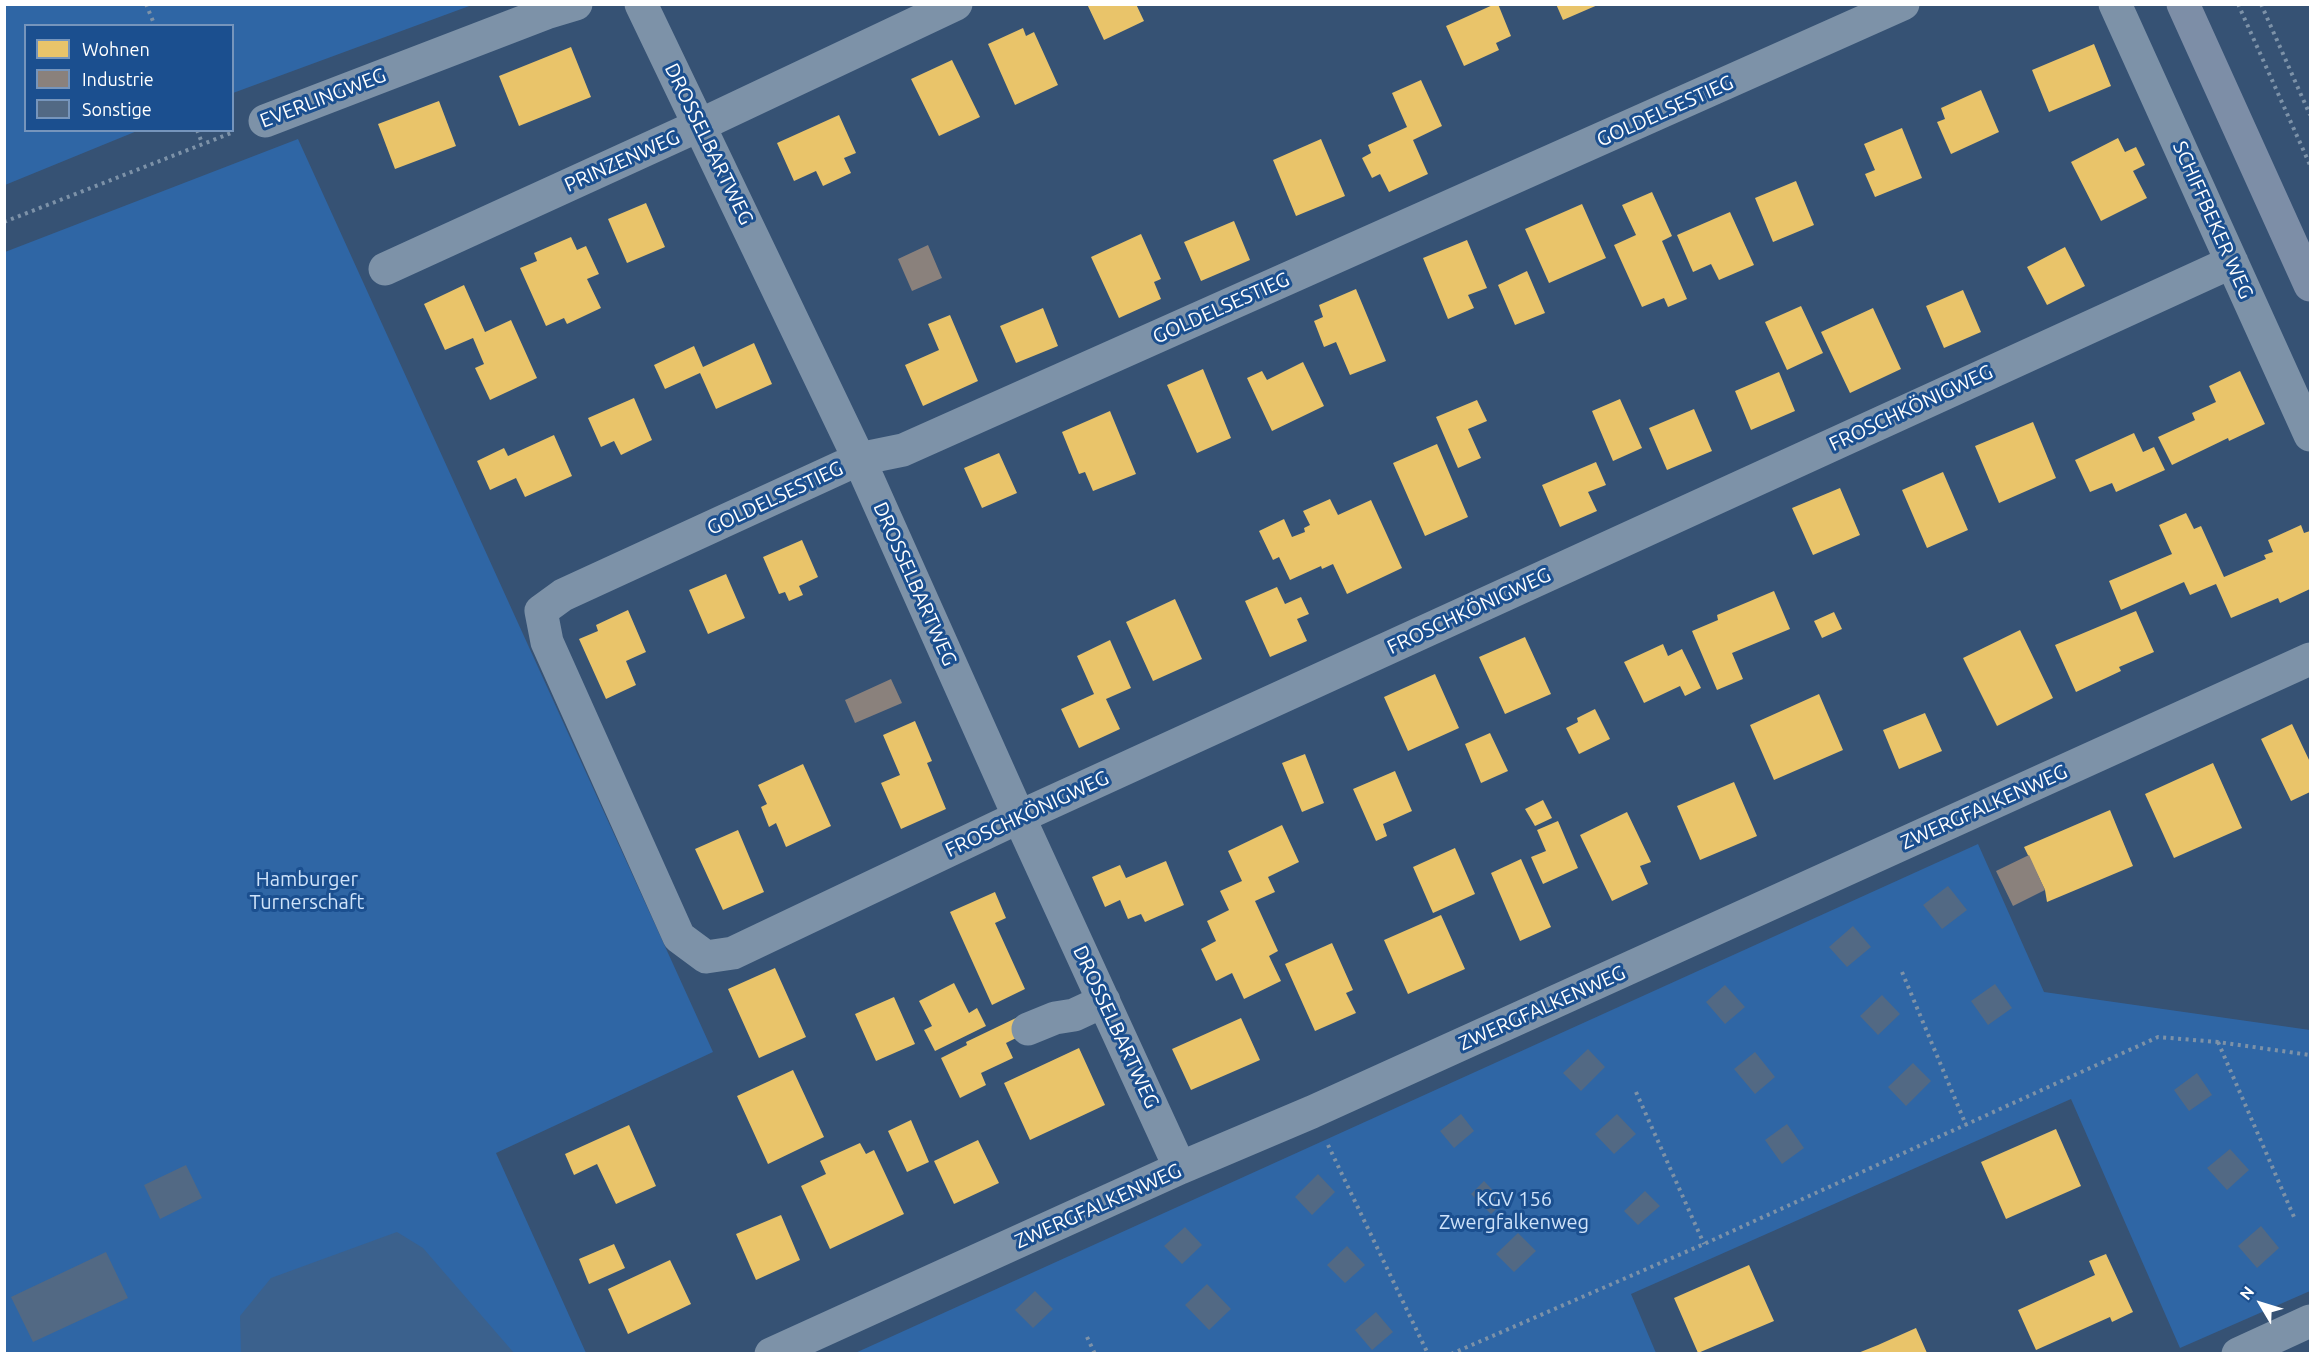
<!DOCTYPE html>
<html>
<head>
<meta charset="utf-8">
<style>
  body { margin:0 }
  #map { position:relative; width:2315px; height:1358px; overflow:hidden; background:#365274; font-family:Ubuntu,sans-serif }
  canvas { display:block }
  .frame { position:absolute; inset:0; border:6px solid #fff; pointer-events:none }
  .legend { position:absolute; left:24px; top:24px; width:210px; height:108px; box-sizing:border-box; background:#1b4f8f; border:2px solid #7695bc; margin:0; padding:8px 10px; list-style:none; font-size:18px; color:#fff }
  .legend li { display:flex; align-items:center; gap:12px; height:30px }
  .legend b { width:30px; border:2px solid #7695bc }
  .north { position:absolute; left:2231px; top:1274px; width:60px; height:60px; -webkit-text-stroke:4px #1b4f8f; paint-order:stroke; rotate:308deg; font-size:16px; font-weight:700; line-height:24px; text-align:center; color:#fff }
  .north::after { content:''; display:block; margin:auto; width:21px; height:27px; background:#fff; clip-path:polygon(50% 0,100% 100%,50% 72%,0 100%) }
</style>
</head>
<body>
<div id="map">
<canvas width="2315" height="1358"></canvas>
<div class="frame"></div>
<ul class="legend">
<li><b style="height:16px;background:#e9c46a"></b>Wohnen</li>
<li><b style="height:16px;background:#8a817c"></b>Industrie</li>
<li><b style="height:16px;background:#526984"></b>Sonstige</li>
</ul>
<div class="north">N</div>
</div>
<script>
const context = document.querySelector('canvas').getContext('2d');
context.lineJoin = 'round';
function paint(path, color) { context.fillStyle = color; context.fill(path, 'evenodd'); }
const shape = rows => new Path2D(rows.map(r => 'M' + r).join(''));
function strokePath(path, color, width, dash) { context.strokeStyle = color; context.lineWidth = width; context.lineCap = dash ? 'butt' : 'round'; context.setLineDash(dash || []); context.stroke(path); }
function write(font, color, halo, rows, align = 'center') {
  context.font = font + ' Ubuntu,sans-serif'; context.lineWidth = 6; context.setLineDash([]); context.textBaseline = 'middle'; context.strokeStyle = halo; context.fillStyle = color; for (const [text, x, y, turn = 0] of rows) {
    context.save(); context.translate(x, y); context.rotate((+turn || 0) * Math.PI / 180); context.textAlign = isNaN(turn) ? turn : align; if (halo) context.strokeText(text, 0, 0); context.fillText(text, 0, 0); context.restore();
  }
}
paint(shape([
  [5,4,472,4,472,5,233,93,232,26,26,26,26,130,137,131,5,185],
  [298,139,713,1052,496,1153,586,1353,5,1353,5,252],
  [1978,844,2044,992,2310,1030,2310,1291,2180,1348,2071,1099,1631,1294,1656,1353,853,1354]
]), '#2f66a5');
paint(shape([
  [397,1232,423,1248,514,1353,241,1353,240,1316,271,1278]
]), '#3b618d');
paint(shape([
  [1087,4,1136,4,1144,21,1104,40],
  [1495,4,1498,4,1511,36,1496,43,1499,50,1464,66,1446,26],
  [1556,4,1600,4,1563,20],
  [1023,28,1026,36,1034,32,1058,85,1015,105,988,44],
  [2094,44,2111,86,2049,112,2032,70],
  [571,47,591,97,519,126,499,76],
  [952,60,980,117,939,136,911,79],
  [1421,80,1442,126,1413,140,1428,174,1389,192,1380,174,1372,178,1362,158,1371,153,1368,145,1407,127,1392,93],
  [1981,90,1999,132,1951,154,1937,122,1945,119,1941,108],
  [439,101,456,146,395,169,378,124],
  [839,115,856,153,844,158,851,173,823,186,816,171,794,181,777,143],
  [1902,128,1922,178,1875,197,1865,174,1875,170,1864,144],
  [2118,138,2125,152,2136,147,2145,165,2133,171,2147,198,2101,221,2071,162],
  [1321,139,1345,196,1296,216,1273,160],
  [1796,181,1814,225,1773,242,1755,198],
  [1652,192,1672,236,1662,241,1687,299,1668,307,1664,298,1642,307,1614,245,1636,235,1622,205],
  [646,203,665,247,627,263,608,219],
  [1582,204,1606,258,1549,283,1525,229],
  [1730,212,1754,265,1719,280,1711,264,1693,272,1677,235],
  [1234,221,1250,260,1201,281,1184,242],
  [1141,234,1161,279,1154,282,1161,299,1119,318,1091,257],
  [571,237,577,250,586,246,599,274,587,279,601,308,567,324,564,318,546,326,520,268,537,261,534,253],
  [1467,240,1487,288,1468,295,1474,308,1448,319,1423,258],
  [2065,247,2085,286,2047,305,2027,267],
  [1527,271,1545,313,1515,325,1498,285],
  [464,285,485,332,511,320,537,378,490,400,475,368,484,364,473,338,445,350,424,304],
  [1356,289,1386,361,1350,375,1336,342,1324,347,1314,321,1323,317,1319,305],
  [1963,290,1981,332,1944,348,1926,306],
  [1801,306,1823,353,1787,370,1765,322],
  [1043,308,1058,346,1016,363,1000,326],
  [1873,308,1901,369,1850,393,1821,332],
  [950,315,978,381,923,406,905,365,939,350,928,324],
  [754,343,772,384,716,409,700,373,665,389,654,365,694,346,703,367],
  [1303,362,1324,406,1272,431,1247,378,1262,371,1267,380],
  [1203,369,1231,438,1197,453,1167,385],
  [2240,371,2265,424,2229,441,2228,438,2172,465,2158,437,2195,420,2192,413,2216,402,2209,386],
  [1779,372,1795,411,1751,430,1735,391],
  [634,398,652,440,621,455,614,441,601,447,588,418],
  [1620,399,1642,448,1613,461,1592,411],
  [1477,400,1487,421,1468,429,1481,458,1458,468,1436,417],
  [1694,409,1712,451,1667,470,1649,428],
  [1110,411,1136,474,1093,491,1085,472,1079,474,1062,432],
  [2033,422,2056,478,1999,503,1975,446],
  [2134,433,2143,452,2154,447,2165,470,2116,492,2112,483,2090,492,2075,460],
  [554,435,572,476,525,497,516,478,490,490,477,461,504,448,508,456],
  [1437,444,1468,517,1425,536,1393,463],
  [999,453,1017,493,982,508,964,468],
  [1596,462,1606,485,1588,492,1597,511,1560,527,1542,485],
  [1943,472,1968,530,1927,548,1902,490],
  [1840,488,1860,535,1813,555,1792,508],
  [1330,499,1338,515,1371,500,1402,568,1347,594,1333,564,1322,569,1321,566,1290,580,1279,557,1273,560,1259,531,1284,519,1292,537,1305,532,1304,528,1310,525,1303,511],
  [2186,513,2194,529,2201,526,2224,577,2266,559,2264,555,2273,552,2268,540,2301,525,2304,533,2310,531,2310,589,2280,603,2278,598,2231,618,2216,584,2190,595,2184,582,2121,610,2109,581,2172,554,2159,525],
  [802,540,818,577,799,586,803,595,789,601,785,592,779,594,763,557],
  [726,574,745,618,708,634,689,590],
  [1277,587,1285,604,1301,597,1309,614,1297,619,1307,641,1270,657,1245,601],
  [1774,591,1790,629,1732,653,1743,679,1717,690,1692,631,1718,620,1717,615],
  [1175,599,1202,659,1153,681,1126,622],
  [628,610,646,652,626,661,636,685,606,699,579,639,598,631,596,625],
  [2136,611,2154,652,2119,667,2121,671,2076,692,2055,645],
  [1834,612,1842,629,1822,638,1814,621],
  [2020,630,2053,698,1997,726,1963,658],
  [1525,637,1551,694,1505,714,1479,657],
  [1110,640,1131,688,1106,699,1120,729,1079,748,1061,709,1094,694,1077,656],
  [1663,644,1668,656,1682,649,1701,688,1685,696,1680,686,1644,703,1624,662],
  [1435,674,1459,728,1408,751,1384,697],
  [1819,694,1843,750,1774,780,1750,725],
  [1595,709,1610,739,1579,754,1566,728,1578,722,1577,718],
  [1925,713,1942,751,1899,769,1883,730],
  [915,721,932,761,927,763,946,809,901,829,881,783,900,775,883,735],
  [2292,724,2310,762,2310,792,2291,801,2261,739],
  [1490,733,1508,771,1481,783,1465,744],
  [1305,754,1324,803,1302,812,1282,763],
  [2213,763,2242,828,2174,858,2145,794],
  [803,764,831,826,786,847,776,823,769,827,761,807,767,804,758,785],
  [1395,771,1412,811,1383,824,1387,836,1376,841,1353,789],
  [1734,782,1757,836,1700,860,1677,806],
  [1543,800,1552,818,1535,826,1525,809],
  [2110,810,2133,866,2047,902,2045,890,2024,847],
  [1627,812,1651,862,1640,866,1648,884,1612,901,1580,835],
  [1558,821,1578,868,1543,884,1531,857,1546,851,1537,830],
  [1282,825,1299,862,1268,877,1275,892,1255,901,1278,951,1269,956,1281,981,1244,999,1232,973,1216,981,1201,949,1216,941,1207,921,1229,910,1220,891,1242,881,1228,851],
  [738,830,764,892,723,910,695,849],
  [1455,848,1475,894,1433,913,1413,867],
  [1521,859,1551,927,1520,941,1491,873],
  [1166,861,1184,905,1145,922,1141,914,1128,919,1120,900,1105,907,1092,877,1120,865,1126,878],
  [995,892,1006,918,995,923,1025,989,992,1005,950,912],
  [1441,915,1465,969,1408,994,1384,940],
  [1332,943,1353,990,1346,993,1356,1013,1315,1031,1285,964],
  [775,968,806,1037,759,1058,728,989],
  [954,983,969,1013,977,1008,986,1026,935,1051,924,1030,932,1026,919,1001],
  [894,997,915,1044,876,1061,855,1014],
  [1018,1017,1026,1033,1006,1043,1013,1058,981,1073,986,1085,960,1098,941,1058,967,1045,966,1042],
  [1241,1018,1260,1060,1191,1090,1172,1049],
  [1079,1048,1105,1105,1030,1140,1004,1083],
  [793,1070,824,1137,768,1164,737,1096],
  [911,1120,929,1162,907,1172,888,1131],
  [629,1125,656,1186,616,1204,597,1164,574,1175,565,1154],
  [2056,1129,2081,1186,2006,1219,1981,1162],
  [978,1140,999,1183,954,1204,934,1161],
  [860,1143,866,1154,874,1150,904,1214,830,1249,801,1186,826,1174,820,1161],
  [781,1215,800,1260,756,1280,736,1234],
  [614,1244,625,1268,589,1284,579,1259],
  [2106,1254,2133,1312,2112,1322,2110,1317,2036,1350,2018,1310,2095,1275,2089,1261],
  [670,1260,691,1304,628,1334,608,1289],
  [1749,1265,1774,1321,1698,1353,1674,1298],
  [1916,1328,1927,1353,1858,1353,1878,1345]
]), '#e9c46a');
paint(shape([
  [928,245,942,278,912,291,898,259],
  [891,679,902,703,855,723,845,700],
  [2029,855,2045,890,2013,906,1996,871]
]), '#8a817c');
paint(shape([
  [1948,886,1967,910,1942,929,1923,905],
  [1853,926,1871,947,1847,967,1829,947],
  [1995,984,2012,1008,1988,1025,1971,1001],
  [1725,985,1745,1007,1725,1024,1706,1002],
  [1882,995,1900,1014,1878,1035,1860,1016],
  [1588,1049,1605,1067,1581,1091,1563,1073],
  [1755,1052,1775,1077,1755,1094,1734,1069],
  [1913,1063,1931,1081,1906,1106,1888,1087],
  [2197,1073,2212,1095,2189,1111,2174,1090],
  [1461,1114,1474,1131,1454,1148,1440,1131],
  [1617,1114,1636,1134,1614,1154,1595,1134],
  [1787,1124,1804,1148,1782,1164,1765,1140],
  [2230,1149,2249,1170,2227,1190,2207,1168],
  [186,1165,202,1198,160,1219,144,1185],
  [1318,1174,1335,1192,1312,1215,1295,1197],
  [1484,1181,1504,1202,1491,1214,1471,1194],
  [1645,1191,1660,1206,1638,1225,1624,1211],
  [2261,1226,2279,1248,2257,1268,2238,1246],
  [1185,1227,1202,1245,1182,1264,1164,1246],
  [1518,1233,1536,1251,1514,1272,1496,1254],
  [1347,1246,1365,1265,1345,1283,1327,1265],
  [106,1252,128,1298,33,1342,11,1297],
  [1207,1284,1231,1309,1209,1330,1185,1305],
  [1035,1291,1053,1309,1033,1328,1015,1310],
  [1376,1312,1393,1332,1372,1350,1355,1330]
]), '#526984');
strokePath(shape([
  [146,4,155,26],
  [2238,4,2310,165],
  [2261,4,2310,115],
  [197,130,202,143],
  [4,222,231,133],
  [1902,972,1966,1125],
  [2218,1042,2294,1217],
  [1636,1092,1704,1244],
  [1328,1145,1428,1354],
  [1087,1337,1095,1354],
  [1451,1354,1704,1244,2158,1037,2218,1042,2310,1055]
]), '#7d92a8', 4, [3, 4.5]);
strokePath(shape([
  [641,4,859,459,1019,817,1180,1168],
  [1903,4,903,450,859,459,563,595,541,611,547,642,679,937,706,957,733,953,1019,817,2232,262],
  [2115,4,2310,435],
  [265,121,546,13,576,4],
  [385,269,700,125,956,4],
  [1028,1029,1055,1018,1074,1015,1104,1001],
  [771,1354,1180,1168,1312,1112,2310,659],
  [2238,1354,2310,1321]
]), '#7d92a8', 33);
strokePath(shape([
  [2183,4,2310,285]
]), '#7d8ea7', 33);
write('20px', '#fff', '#1b4f8f', [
  ["EVERLINGWEG",323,98,-21],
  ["GOLDELSESTIEG",1665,111,-24],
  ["DROSSELBARTWEG",709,144,64],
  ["PRINZENWEG",622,161,-24],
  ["SCHIFFBEKER WEG",2213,220,66],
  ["GOLDELSESTIEG",1221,308,-24],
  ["FROSCHKÖNIGWEG",1911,408,-25],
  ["GOLDELSESTIEG",775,498,-25],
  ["DROSSELBARTWEG",915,584,66],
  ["FROSCHKÖNIGWEG",1469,611,-25],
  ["ZWERGFALKENWEG",1984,807,-24],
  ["FROSCHKÖNIGWEG",1027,814,-25],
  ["ZWERGFALKENWEG",1542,1008,-24],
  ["DROSSELBARTWEG",1116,1027,65],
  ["ZWERGFALKENWEG",1098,1206,-24]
]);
write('20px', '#cfe3fa', '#1b4f8f', [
  ["Hamburger",307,879],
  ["Turnerschaft",307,902],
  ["KGV 156",1514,1199],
  ["Zwergfalkenweg",1514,1222]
]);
</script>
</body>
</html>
